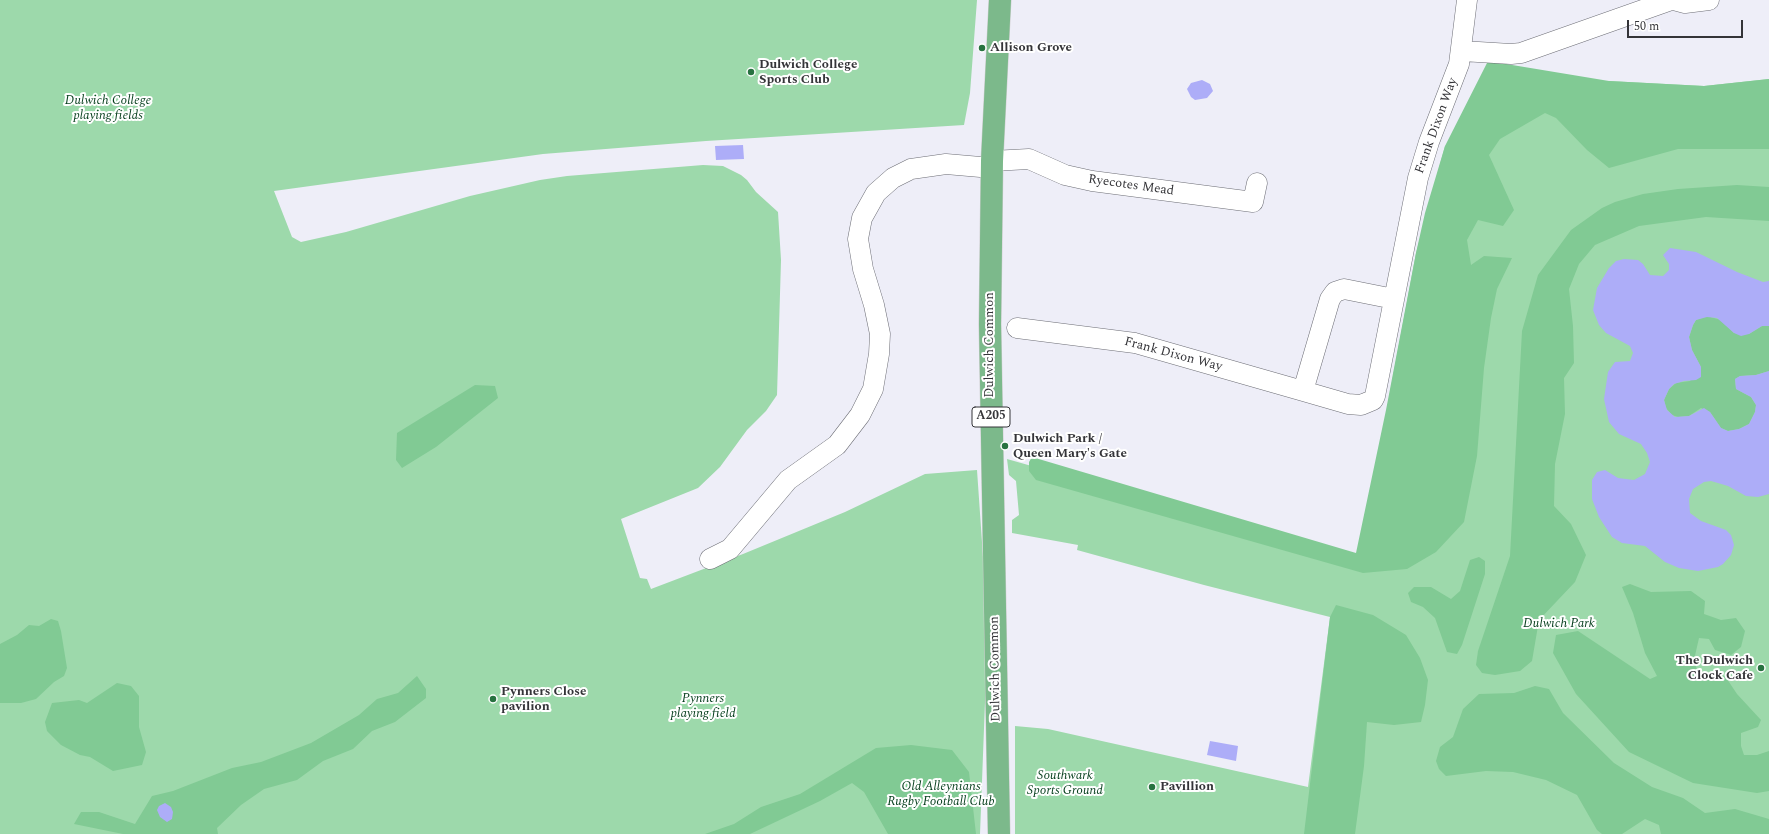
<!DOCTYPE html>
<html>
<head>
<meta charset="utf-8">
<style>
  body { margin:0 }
  #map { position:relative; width:1769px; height:834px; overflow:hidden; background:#eeeef8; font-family:Spectral,serif }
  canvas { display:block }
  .scale { position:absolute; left:1627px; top:20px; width:116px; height:18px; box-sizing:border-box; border:2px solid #343438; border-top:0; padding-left:5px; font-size:12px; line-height:14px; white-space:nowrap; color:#343438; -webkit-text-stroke:3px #fff; paint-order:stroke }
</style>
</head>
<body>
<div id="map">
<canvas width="1769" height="834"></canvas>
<div class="scale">50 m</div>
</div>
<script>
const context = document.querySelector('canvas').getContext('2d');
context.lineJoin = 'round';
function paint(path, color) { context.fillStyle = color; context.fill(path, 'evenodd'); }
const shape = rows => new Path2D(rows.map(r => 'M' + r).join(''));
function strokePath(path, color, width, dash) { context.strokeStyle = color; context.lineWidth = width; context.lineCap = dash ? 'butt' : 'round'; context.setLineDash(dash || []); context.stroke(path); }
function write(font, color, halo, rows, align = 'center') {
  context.font = font + ' Spectral,serif'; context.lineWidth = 4; context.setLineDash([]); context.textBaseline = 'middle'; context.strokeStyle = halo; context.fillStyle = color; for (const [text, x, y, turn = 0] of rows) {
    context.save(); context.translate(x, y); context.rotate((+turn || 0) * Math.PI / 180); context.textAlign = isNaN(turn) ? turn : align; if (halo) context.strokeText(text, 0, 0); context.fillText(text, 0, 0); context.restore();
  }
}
paint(shape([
  [0,0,977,0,970,93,964,125,706,141,543,154,274,191,292,237,301,242,346,232,470,196,540,180,567,176,703,165,723,166,741,175,747,180,756,192,778,212,781,260,777,395,766,411,747,430,720,467,698,488,621,519,640,578,647,579,651,589,743,554,845,512,925,474,977,470,986,600,985,702,980,834,0,834],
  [1769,79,1769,834,1015,834,1015,726,1048,729,1308,787,1330,617,1204,585,1077,550,1078,545,1012,533,1012,520,1019,515,1016,481,1009,475,1007,459,1359,559,1416,253,1445,146,1609,81,1704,86]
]), '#9dd9ab');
paint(shape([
  [1488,61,1609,81,1704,86,1769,79,1769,149,1678,149,1609,168,1587,150,1556,118,1545,113,1500,139,1489,155,1514,210,1503,226,1478,220,1467,240,1471,265,1484,256,1512,258,1497,289,1491,318,1484,368,1477,456,1464,522,1436,552,1407,569,1363,573,1036,480,1029,471,1029,462,1032,457,1356,553,1386,410,1416,253,1425,213,1445,146],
  [1737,185,1769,187,1769,221,1706,217,1639,226,1595,245,1579,264,1569,289,1573,326,1574,363,1564,378,1565,414,1555,464,1554,506,1571,524,1586,555,1575,582,1539,620,1532,661,1520,671,1495,675,1482,673,1476,665,1478,651,1510,556,1522,331,1538,275,1571,230,1602,208,1615,202,1643,194,1678,189],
  [1707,316,1721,320,1734,333,1749,334,1762,326,1769,326,1769,371,1756,375,1740,376,1735,379,1736,389,1751,397,1756,405,1755,412,1749,424,1739,429,1728,431,1721,428,1710,412,1701,408,1689,416,1678,417,1672,415,1666,408,1664,400,1669,389,1676,383,1690,381,1701,367,1692,350,1689,337,1693,325,1696,320],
  [475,385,495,386,498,398,436,447,402,468,396,460,397,433],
  [1479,557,1485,561,1485,574,1462,645,1457,654,1447,652,1435,618,1423,607,1411,602,1408,593,1414,587,1431,587,1451,599,1460,591,1470,560],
  [1630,584,1651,592,1691,591,1705,601,1704,614,1721,620,1736,618,1745,631,1741,647,1731,655,1715,650,1709,639,1699,638,1694,660,1699,676,1715,679,1725,676,1737,694,1761,720,1758,727,1741,733,1741,746,1744,755,1757,755,1769,751,1769,791,1757,793,1693,783,1629,752,1576,694,1553,653,1556,635,1578,631,1650,679,1657,676,1645,653,1633,613,1622,587],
  [1336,605,1373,615,1406,635,1420,658,1428,680,1425,705,1421,722,1394,725,1367,722,1364,766,1355,834,1304,834,1330,617],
  [51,619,58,621,61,631,67,668,64,676,54,682,36,699,21,703,0,703,0,644,17,635,29,625,39,626],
  [417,676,426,689,426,698,395,722,372,731,353,749,323,761,297,780,264,789,241,805,217,828,218,834,123,834,74,824,81,812,99,812,135,824,152,796,173,791,232,768,261,762,311,743,359,715,377,699,398,693],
  [117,683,131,686,139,696,139,727,146,752,142,765,113,771,90,757,80,755,61,745,47,731,45,722,52,703,79,700,87,703],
  [1535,686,1549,689,1563,713,1614,763,1652,787,1683,798,1705,813,1735,809,1769,819,1769,834,1661,834,1659,825,1645,819,1622,834,1602,834,1597,830,1577,795,1546,780,1513,772,1486,771,1446,776,1439,769,1436,761,1440,747,1453,737,1463,709,1479,694,1514,693],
  [911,745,952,750,969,772,976,834,888,834,864,792,852,783,820,801,750,834,705,834,734,824,761,807,800,794,876,748]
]), '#81ca94');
paint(shape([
  [1202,80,1210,84,1213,91,1207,98,1195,100,1191,97,1187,89,1191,83],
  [743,145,744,159,716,160,715,146],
  [1670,248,1696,252,1737,272,1763,282,1769,281,1769,326,1762,326,1749,334,1741,336,1734,333,1717,318,1707,317,1696,320,1693,325,1689,337,1692,350,1701,367,1701,377,1696,380,1684,381,1674,384,1669,389,1664,400,1667,410,1675,417,1689,416,1704,408,1710,412,1721,428,1728,431,1739,429,1749,424,1755,412,1756,405,1751,397,1736,389,1735,379,1740,376,1756,375,1769,371,1769,494,1758,497,1746,496,1728,486,1711,481,1704,482,1693,489,1689,499,1690,513,1701,521,1726,530,1731,535,1734,545,1731,555,1723,564,1718,567,1698,571,1679,568,1665,562,1645,546,1622,543,1612,537,1599,517,1592,499,1592,480,1597,472,1605,470,1618,478,1634,480,1645,474,1650,462,1647,453,1641,444,1619,434,1609,422,1604,399,1608,372,1615,362,1630,361,1633,353,1630,346,1606,333,1599,325,1593,310,1597,288,1609,268,1616,261,1624,259,1638,260,1643,264,1650,275,1663,276,1669,270,1669,264,1663,255],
  [1210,741,1238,746,1236,761,1207,755],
  [165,803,171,807,173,812,172,819,167,822,160,817,157,810,159,806]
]), '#adadf8');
const minor = shape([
  [1674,0,1685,3,1709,0],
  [1462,51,1511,54,1521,53,1671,0],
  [992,161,1029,159,1065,175,1092,181,1253,202,1257,183],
  [1394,299,1344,289,1335,292,1330,299,1303,391,1348,404,1361,405,1373,400,1375,396,1418,178,1429,142,1459,64,1467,0],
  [1017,328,1135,343,1303,391],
  [710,559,730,549,788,480,837,445,860,415,873,389,879,354,880,334,874,305,863,269,858,239,862,218,876,193,893,178,911,169,946,164,992,168]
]);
const highway = shape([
  [999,834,990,324,992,161,1000,0]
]);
strokePath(minor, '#6c6d75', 21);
strokePath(highway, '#cececf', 23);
strokePath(minor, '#fff', 20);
strokePath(highway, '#7cb98b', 22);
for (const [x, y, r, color] of [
  [982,48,4,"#277240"],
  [751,72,4,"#277240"],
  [1005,446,4,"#277240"],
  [1761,668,4,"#277240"],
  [493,699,4,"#277240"],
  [1152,787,4,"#277240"]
]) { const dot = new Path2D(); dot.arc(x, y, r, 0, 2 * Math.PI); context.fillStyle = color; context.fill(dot); strokePath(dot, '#fff', 1.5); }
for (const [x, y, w] of [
  [991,417,38]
]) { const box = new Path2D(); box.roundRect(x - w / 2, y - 10, w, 20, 3); context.fillStyle = '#fff'; context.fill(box); strokePath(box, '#343438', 1); }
write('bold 12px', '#343438', null, [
  ["A205",991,417]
]);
write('bold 13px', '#343438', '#fff', [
  ["Allison Grove",990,48],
  ["Dulwich College",759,65],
  ["Sports Club",759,80],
  ["Dulwich Park /",1013,439],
  ["Queen Mary's Gate",1013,454],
  ["The Dulwich",1753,661,"right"],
  ["Clock Cafe",1753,676,"right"],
  ["Pynners Close",501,692],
  ["pavilion",501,707],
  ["Pavillion",1160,787]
], 'left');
write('italic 13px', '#053e1c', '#fff', [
  ["Dulwich College",108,101],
  ["playing fields",108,116],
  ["Dulwich Park",1559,624],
  ["Pynners",703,699],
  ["playing field",703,714],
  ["Southwark",1065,776],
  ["Sports Ground",1065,791],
  ["Old Alleynians",941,787],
  ["Rugby Football Club",941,802]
]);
write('13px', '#343438', '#fff', [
  ["Frank Dixon Way",1437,126,-70],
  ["Ryecotes Mead",1131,186,8],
  ["Dulwich Common",990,345,-90],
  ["Frank Dixon Way",1173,355,15],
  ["Dulwich Common",996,669,-91]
]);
</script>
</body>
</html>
